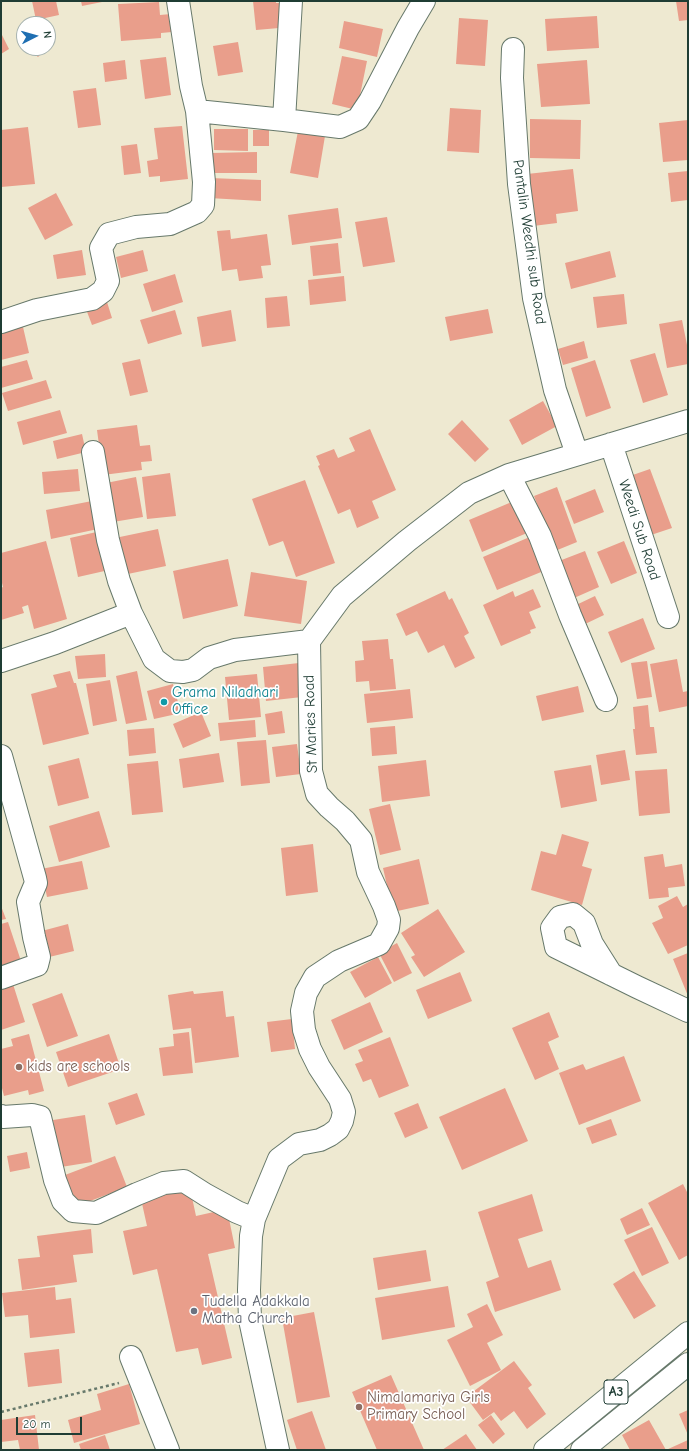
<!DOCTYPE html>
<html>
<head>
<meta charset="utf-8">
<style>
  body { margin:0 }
  #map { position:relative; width:689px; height:1451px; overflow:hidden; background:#eee9d1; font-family:"Comic Neue",sans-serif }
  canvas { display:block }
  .frame { position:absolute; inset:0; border:2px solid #1f3d34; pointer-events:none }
  .north { position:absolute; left:16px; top:16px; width:40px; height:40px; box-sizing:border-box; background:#fff; border:1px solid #a5b1ae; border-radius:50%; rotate:84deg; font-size:11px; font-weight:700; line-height:16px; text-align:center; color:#1f3d34 }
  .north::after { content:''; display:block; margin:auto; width:14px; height:18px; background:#1f6fb2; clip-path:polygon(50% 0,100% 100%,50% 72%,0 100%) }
  .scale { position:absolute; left:16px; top:1417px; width:66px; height:18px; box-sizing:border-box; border:2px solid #1f3d34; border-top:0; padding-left:5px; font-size:12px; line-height:14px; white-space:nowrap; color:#1f3d34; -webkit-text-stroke:3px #fff; paint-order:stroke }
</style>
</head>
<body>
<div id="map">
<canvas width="689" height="1451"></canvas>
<div class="frame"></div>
<div class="north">N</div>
<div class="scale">20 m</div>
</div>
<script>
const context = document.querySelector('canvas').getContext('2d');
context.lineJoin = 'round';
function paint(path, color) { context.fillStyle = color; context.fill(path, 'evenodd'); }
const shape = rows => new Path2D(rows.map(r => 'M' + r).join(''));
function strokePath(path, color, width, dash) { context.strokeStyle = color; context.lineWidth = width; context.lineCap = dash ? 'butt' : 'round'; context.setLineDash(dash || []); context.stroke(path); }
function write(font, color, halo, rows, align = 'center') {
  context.font = font + ' "Comic Neue",sans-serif'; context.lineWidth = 3.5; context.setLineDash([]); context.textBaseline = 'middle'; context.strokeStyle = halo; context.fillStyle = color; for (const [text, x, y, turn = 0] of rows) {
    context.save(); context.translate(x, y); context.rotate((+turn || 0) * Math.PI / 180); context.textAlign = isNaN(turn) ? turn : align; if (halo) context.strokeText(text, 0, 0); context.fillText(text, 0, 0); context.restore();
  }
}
paint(shape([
  [32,1,56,1,59,15,36,20],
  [81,1,102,1,102,2,82,6],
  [253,1,276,1,276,3,284,3,279,28,256,30],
  [676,1,688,1,688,20,679,21],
  [159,2,160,15,171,14,172,32,161,33,161,38,121,41,118,4],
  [597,16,599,48,547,51,545,19],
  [459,18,488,20,485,66,456,64],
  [344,21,383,29,377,57,339,48],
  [1,33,9,49,1,54],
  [48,35,53,41,48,47],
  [238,42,243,72,218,76,213,46],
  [28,48,47,48,38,57],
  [342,56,367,61,357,110,332,104],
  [166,57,171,95,145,99,140,60],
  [125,60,127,79,105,82,103,63],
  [587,60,590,104,541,107,537,64],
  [96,88,101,125,78,128,73,91],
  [450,108,481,110,479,153,447,151],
  [530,119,581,120,580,159,530,158],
  [688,120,688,160,663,162,659,123],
  [182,126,188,179,160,182,160,176,149,177,147,161,158,159,154,128],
  [28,127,35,184,1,187,1,130],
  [214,129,248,129,248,151,214,150],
  [253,130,269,130,269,146,253,146],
  [298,131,325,136,318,178,290,173],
  [137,144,141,173,124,175,121,146],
  [257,152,257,173,210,173,210,153],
  [573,169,578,211,556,214,557,223,533,226,527,174],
  [688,171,688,200,671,202,668,173],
  [210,178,261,180,261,201,209,198],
  [56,193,73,225,45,240,28,208],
  [338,208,342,238,292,245,288,215],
  [387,217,395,262,363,267,355,222],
  [230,230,231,239,267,234,271,265,261,266,263,278,239,281,237,269,222,271,217,231],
  [338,243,341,273,313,276,310,246],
  [82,250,86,275,57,279,53,255],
  [143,250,148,271,121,278,116,257],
  [610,251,616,277,571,289,565,263],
  [175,274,183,302,152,312,143,284],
  [344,276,346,301,310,305,308,280],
  [624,294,627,324,597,328,593,297],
  [287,296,290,326,267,328,265,298],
  [107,302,112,318,92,325,86,309],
  [488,309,493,333,450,341,445,317],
  [175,310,182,334,148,344,140,320],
  [231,310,236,341,202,347,197,317],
  [682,320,688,350,688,364,667,368,659,324],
  [23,327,29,353,1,360,1,333],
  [584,341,588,358,563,365,558,349],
  [655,353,668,395,643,403,630,360],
  [140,359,148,392,130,396,122,363],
  [27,360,33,379,1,388,1,367],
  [595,360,611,408,586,417,571,368],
  [46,380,52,398,8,411,2,393],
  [543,401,557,426,522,445,509,420],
  [60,410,67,433,23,445,17,422],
  [462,420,489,449,475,462,448,434],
  [137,425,140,446,150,445,152,461,141,462,142,470,103,475,97,430],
  [370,429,396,490,372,501,379,518,357,528,350,509,338,514,318,466,320,465,316,456,334,449,338,458,355,451,349,438],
  [82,434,86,452,57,459,53,441],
  [78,469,80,491,44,494,42,472],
  [650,469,672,528,648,536,627,477],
  [170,473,176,516,147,519,142,477],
  [136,477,143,517,113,522,106,483],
  [305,480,335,563,296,577,283,541,269,546,252,499],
  [557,487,577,542,555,551,534,496],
  [595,489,604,512,574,524,565,501],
  [92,501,98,529,51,539,46,510],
  [514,501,527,533,482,552,469,520],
  [158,529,166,566,123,575,115,538],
  [101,531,109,570,78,577,70,538],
  [532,536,546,570,497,590,483,557],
  [46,541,67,619,34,629,28,605,22,607,24,613,1,620,1,588,3,587,1,579,1,553],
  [624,541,637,573,611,584,597,552],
  [585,551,599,587,574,598,559,561],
  [228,559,238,606,183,619,173,571],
  [251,572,307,581,301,624,244,616],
  [533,589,541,607,529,612,536,628,530,630,531,633,501,646,483,605,513,591,515,597],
  [445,591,449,600,452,598,469,633,464,636,475,658,455,668,444,645,428,653,417,631,406,636,396,614],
  [595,596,604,615,583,625,574,606],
  [643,618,655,649,621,663,608,632],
  [388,639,390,659,393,659,396,689,370,691,369,681,356,682,355,661,364,660,362,641],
  [105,654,106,677,78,679,75,656],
  [677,659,683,692,688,691,688,706,659,712,650,664],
  [647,661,652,697,637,699,631,663],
  [299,663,302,697,266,701,263,667],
  [70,671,74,683,76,683,89,734,43,745,31,694,57,687,53,675],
  [137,671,147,720,126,724,116,676],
  [257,674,261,717,229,720,225,677],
  [110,680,117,721,93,726,86,684],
  [173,684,181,713,154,719,147,691],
  [578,686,584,712,542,721,536,696],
  [410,689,413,718,367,723,364,694],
  [648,705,650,727,654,727,657,753,636,755,633,729,635,729,633,707],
  [282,711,285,733,268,735,265,714],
  [201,712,211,736,183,748,173,724],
  [255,720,256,737,220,741,218,723],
  [395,726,397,754,372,756,370,728],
  [154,728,156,753,129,756,127,730],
  [266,740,270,783,241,786,237,742],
  [297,744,301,774,276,777,272,747],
  [625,750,630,780,601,785,596,755],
  [219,753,224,782,183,788,179,759],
  [79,758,89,798,58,806,48,766],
  [426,760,430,796,382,802,378,766],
  [158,761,163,812,132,815,127,764],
  [591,765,597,801,561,808,554,771],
  [667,769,670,813,639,816,635,771],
  [390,804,401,850,380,855,369,809],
  [99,811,110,847,59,862,49,826],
  [562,834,589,842,582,866,592,869,582,905,531,890,541,851,556,855],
  [313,844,318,892,286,896,281,848],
  [663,854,665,867,682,864,685,886,668,888,669,897,649,899,644,857],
  [419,859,429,904,393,912,383,868],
  [82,861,88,889,47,897,41,869],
  [677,896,683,907,688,904,688,945,668,954,652,923,663,918,658,906],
  [1,906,6,919,1,920],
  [438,909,465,952,424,977,411,957,415,955,401,933],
  [8,922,22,964,1,971,1,924],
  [68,924,74,951,45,958,38,932],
  [397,943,412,973,394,982,379,953],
  [688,953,688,996,673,959],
  [378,957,392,983,365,998,350,972],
  [460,972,472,1001,428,1019,416,990],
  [12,981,25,1022,1,1030,1,984],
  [193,991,194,994,223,991,226,1017,234,1016,239,1057,195,1063,191,1028,173,1030,168,995],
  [62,993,78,1036,47,1047,32,1004],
  [370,1002,383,1032,344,1050,331,1020],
  [549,1012,559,1037,548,1042,559,1069,535,1080,512,1028],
  [292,1019,295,1049,271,1052,267,1022],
  [189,1032,193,1073,163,1076,159,1048,174,1046,173,1034],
  [29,1034,44,1091,29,1095,28,1090,4,1096,1,1084,1,1049,13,1046,11,1039],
  [109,1034,121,1069,68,1087,56,1052],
  [390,1037,409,1086,379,1098,371,1079,363,1082,355,1064,363,1061,358,1050],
  [624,1056,641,1101,579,1125,559,1073,583,1064,586,1070],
  [505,1088,528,1141,462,1170,439,1117],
  [137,1093,145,1115,116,1125,108,1103],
  [418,1103,428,1128,405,1138,394,1113],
  [85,1115,92,1162,61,1167,53,1120],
  [611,1119,617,1135,592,1144,586,1128],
  [27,1152,30,1168,10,1172,7,1156],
  [115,1156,127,1187,77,1206,65,1175],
  [683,1184,688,1194,688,1255,679,1260,648,1203],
  [190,1188,196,1216,227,1209,235,1248,208,1254,232,1358,202,1365,198,1348,176,1352,157,1269,133,1275,123,1231,147,1226,141,1199],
  [532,1194,543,1231,518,1239,528,1268,551,1260,561,1290,495,1312,486,1282,499,1277,478,1212],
  [642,1208,650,1225,627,1235,620,1219],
  [652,1227,669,1263,642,1276,624,1240],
  [91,1229,93,1253,73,1255,77,1282,22,1290,18,1259,40,1257,37,1236],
  [426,1250,431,1281,378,1290,373,1258],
  [634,1271,656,1306,634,1319,613,1284],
  [448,1286,455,1327,382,1340,375,1298],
  [55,1287,56,1300,71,1298,75,1333,30,1338,28,1315,5,1317,2,1293],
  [487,1304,503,1335,487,1343,501,1370,470,1386,447,1340,473,1327,467,1314],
  [314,1312,330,1397,297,1403,282,1318],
  [59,1349,62,1383,28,1387,24,1353],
  [514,1361,532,1385,528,1388,546,1414,527,1429,514,1411,501,1421,494,1412,483,1420,466,1397],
  [391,1375,424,1450,377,1450,352,1392],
  [129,1384,140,1424,74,1443,68,1420,101,1410,97,1394],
  [688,1410,688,1435,679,1414],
  [312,1411,326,1450,297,1450,287,1420],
  [35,1415,39,1450,20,1450,18,1440,1,1442,1,1420],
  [491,1415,505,1434,493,1444,478,1425],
  [649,1420,666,1450,688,1440,688,1450,630,1450,622,1435],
  [466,1434,477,1450,442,1450],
  [105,1435,110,1450,81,1450,79,1444]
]), '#e99e8b');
const minor = shape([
  [513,49,512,78,519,184,534,298,555,390,577,454],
  [197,111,284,120,340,127,358,119,370,101,408,28,424,1],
  [284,120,291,1],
  [1,322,37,310,92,299,103,291,108,281,101,248,109,234,136,227,170,224,197,212,203,205,204,182,197,111,191,86,178,1],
  [611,444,668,617],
  [93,452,108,540,119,581,131,613],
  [509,475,540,536,570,615,606,700],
  [1,661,55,643,131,613,154,659,170,671,183,672,193,670,209,658,235,650,309,641,342,596,407,541,469,493,509,475,688,421],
  [1,756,35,878,36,883,28,902,34,937,39,957,37,965,1,978],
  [611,974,592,944,584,923,573,914,560,917,552,928,556,947,637,987,688,1011],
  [1,1116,3,1117,32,1115,40,1117,55,1180,63,1201,73,1211,96,1213,137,1194,164,1183,184,1181,206,1195,237,1212,254,1219],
  [131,1357,168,1450],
  [278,1450,250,1320,249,1290,251,1236,254,1219,279,1159,299,1144,320,1140,330,1135,338,1129,342,1121,344,1112,340,1099,319,1067,310,1049,304,1030,302,1011,306,993,315,977,339,961,379,944,388,928,389,920,384,906,368,872,361,840,345,821,329,807,317,794,311,771,309,641]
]);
const highway = shape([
  [545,1450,688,1333],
  [582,1450,688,1364]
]);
strokePath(minor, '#67796b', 24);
strokePath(highway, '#67796b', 24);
strokePath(shape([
  [1,1412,119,1383]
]), '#67796b', 2.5, [3, 3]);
strokePath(minor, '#fff', 22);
strokePath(highway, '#fff', 22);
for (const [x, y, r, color] of [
  [164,702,4,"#0f9aa8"],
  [19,1067,4,"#8d6e63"],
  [194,1311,4,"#6b7280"],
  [359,1407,4,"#8d6e63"]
]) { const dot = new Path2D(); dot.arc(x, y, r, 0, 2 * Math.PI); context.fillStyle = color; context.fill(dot); strokePath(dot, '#fff', 1.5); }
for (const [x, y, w] of [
  [616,1392,24]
]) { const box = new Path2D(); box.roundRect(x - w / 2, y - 12, w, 24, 3); context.fillStyle = '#fff'; context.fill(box); strokePath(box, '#1f3d34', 1); }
write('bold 14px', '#1f3d34', null, [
  ["A3",616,1392]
]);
write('15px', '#1f3d34', '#fff', [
  ["Pantalin Weedhi sub Road",529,242,82],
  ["Weedi Sub Road",639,530,72],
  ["St Maries Road",311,724,-92]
]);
write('15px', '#0d838f', '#fff', [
  ["Grama Niladhari",172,693],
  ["Office",172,710]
], 'left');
write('15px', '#785e54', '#fff', [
  ["kids are schools",27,1067],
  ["Nimalamariya Girls",367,1398],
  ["Primary School",367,1415]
], 'left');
write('15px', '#5b616d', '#fff', [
  ["Tudella Adakkala",202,1302],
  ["Matha Church",202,1319]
], 'left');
</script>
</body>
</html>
